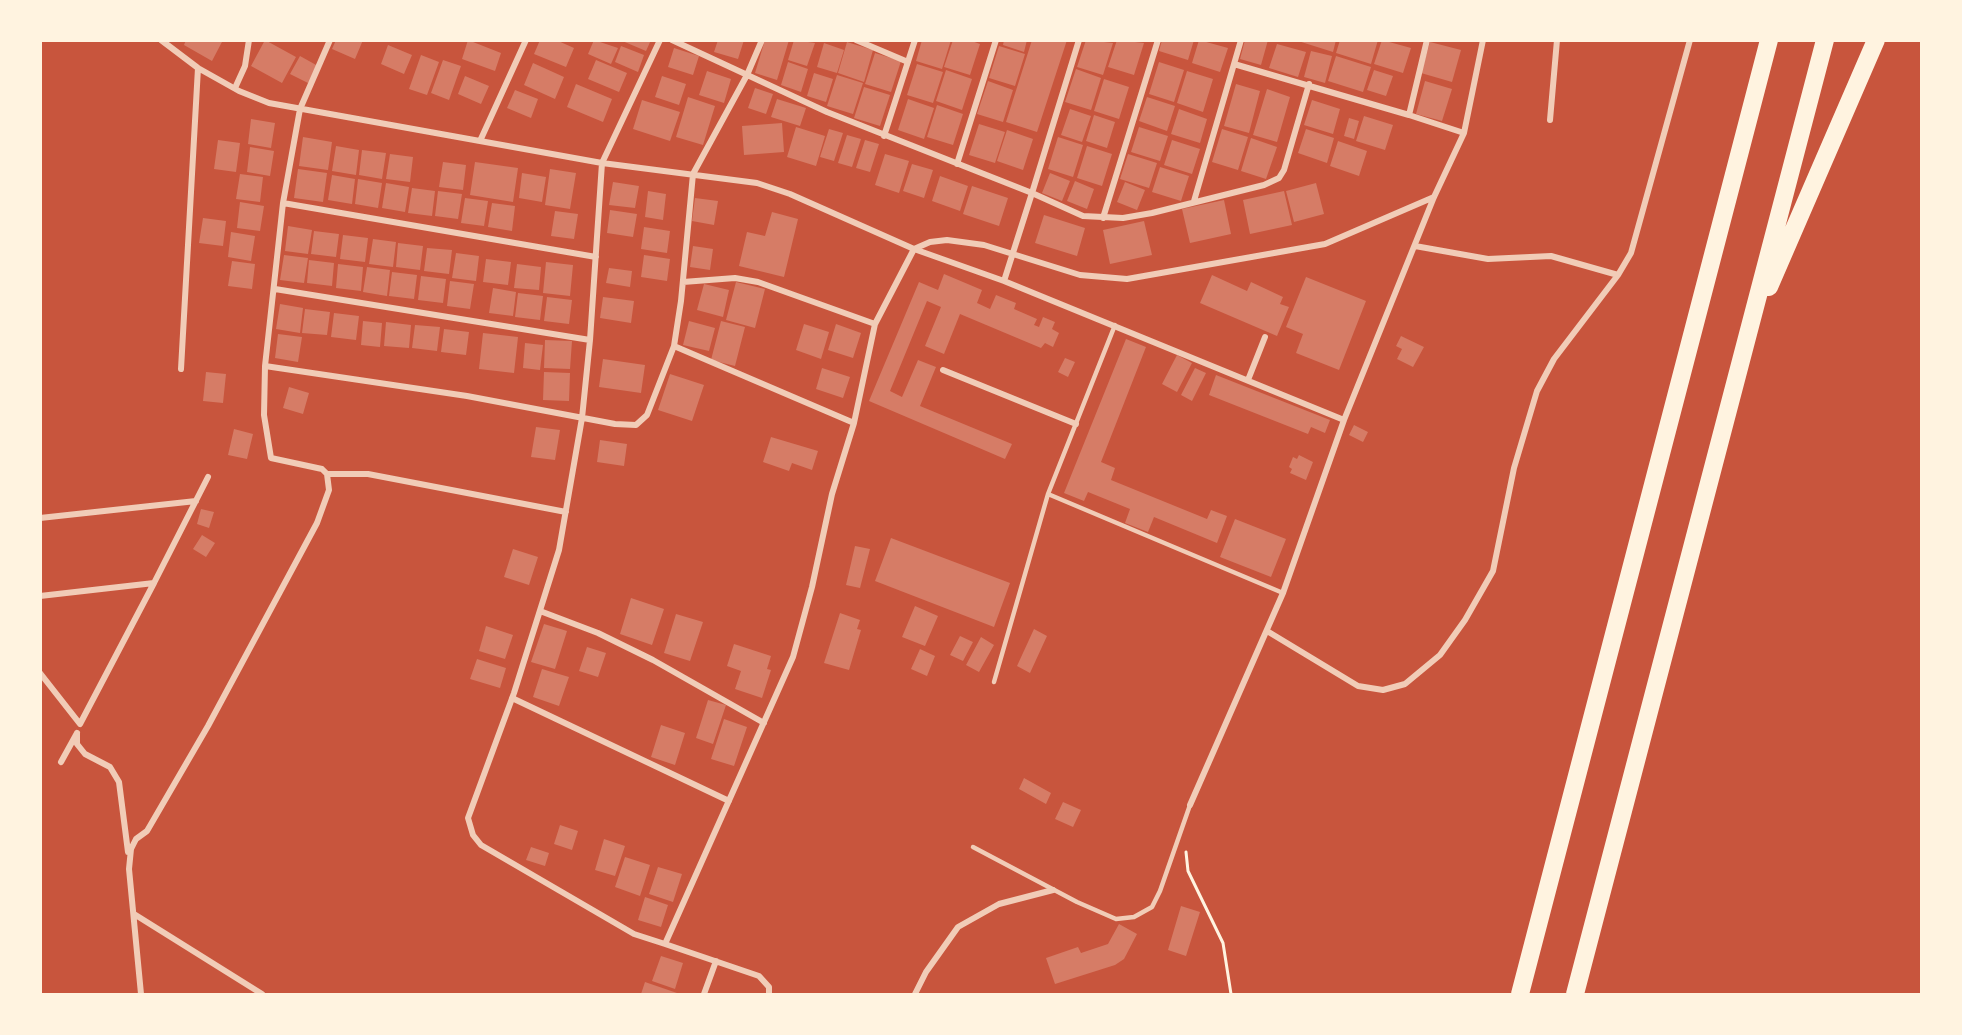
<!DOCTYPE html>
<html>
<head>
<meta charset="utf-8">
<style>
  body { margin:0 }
  #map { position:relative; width:1962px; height:1035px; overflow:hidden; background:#c8553d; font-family:"Varela Round",sans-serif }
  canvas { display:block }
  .frame { position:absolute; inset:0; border:42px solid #fff3e0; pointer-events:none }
</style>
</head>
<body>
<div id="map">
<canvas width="1962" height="1035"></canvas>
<div class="frame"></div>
</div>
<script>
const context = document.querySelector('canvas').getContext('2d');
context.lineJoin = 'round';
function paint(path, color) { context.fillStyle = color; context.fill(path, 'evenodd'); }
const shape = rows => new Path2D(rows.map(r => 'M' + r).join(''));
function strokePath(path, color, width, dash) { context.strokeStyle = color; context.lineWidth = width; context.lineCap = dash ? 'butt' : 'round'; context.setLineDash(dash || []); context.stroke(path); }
paint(shape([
  [186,40,223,40,212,61,184,45],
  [265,40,296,57,282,83,251,66],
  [336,40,363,40,355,59,332,49],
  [468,40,501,53,495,71,462,59],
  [540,40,556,40,574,48,566,67,534,54],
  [594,40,618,48,611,64,588,54],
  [620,40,651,40,646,51],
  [718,40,744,40,738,59,714,52],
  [765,40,789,40,777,80,755,73],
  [794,40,815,43,807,66,788,60],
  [922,40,951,40,942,69,916,61],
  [953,40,969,40,980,44,970,75,944,67],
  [1004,40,1027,40,1024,52,1003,45],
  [1032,40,1067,40,1037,132,1006,122],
  [1086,40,1113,43,1103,75,1077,67],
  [1117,40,1144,43,1134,75,1108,67],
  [1162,40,1194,40,1188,60,1159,51],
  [1199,40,1228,48,1220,72,1192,63],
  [1245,40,1268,40,1261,65,1240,59],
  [1295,40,1336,40,1333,52],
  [1340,40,1378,40,1371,64,1336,53],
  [1382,40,1411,48,1403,73,1374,64],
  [847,42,873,50,864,82,838,73],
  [1430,42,1461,50,1452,82,1421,73],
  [824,43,844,50,837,73,817,67],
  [1277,44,1306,52,1298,77,1269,68],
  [388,45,412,55,404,74,381,64],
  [621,46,644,55,638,72,615,62],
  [999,46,1025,54,1015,86,989,78],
  [674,48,699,56,693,75,668,67],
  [1311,51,1332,56,1325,83,1304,77],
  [875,53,901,61,891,92,865,84],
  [421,55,439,62,427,95,409,89],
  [300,56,318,66,308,83,290,74],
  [1336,56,1371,67,1363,92,1328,81],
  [443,60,461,66,449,100,431,93],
  [596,60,627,73,619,92,588,79],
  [788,62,808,69,801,92,781,85],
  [1159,62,1184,70,1174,102,1149,94],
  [533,63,564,77,555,99,524,85],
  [917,64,943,72,933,103,907,95],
  [1076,69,1101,78,1091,110,1065,102],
  [946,70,972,79,962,110,936,101],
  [1374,70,1393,76,1386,96,1367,90],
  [707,71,731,79,724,103,699,95],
  [1187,71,1213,79,1203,112,1177,103],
  [814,73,833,79,826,102,807,96],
  [837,75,863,83,853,114,827,106],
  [465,76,489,86,481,104,458,94],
  [662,76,686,84,679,105,655,97],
  [1104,79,1129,87,1119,119,1094,111],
  [988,81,1013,90,1003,122,977,114],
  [1425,81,1452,89,1442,121,1416,114],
  [576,84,612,99,603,122,567,107],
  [1236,84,1260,91,1249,133,1224,126],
  [864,87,890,95,880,126,854,118],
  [755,88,773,94,766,114,748,108],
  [1267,89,1290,97,1277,142,1253,135],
  [515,90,538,99,531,118,507,108],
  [688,97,715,106,703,145,676,137],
  [1147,97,1175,106,1167,131,1139,121],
  [777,99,806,108,800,126,771,117],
  [908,99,934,108,924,139,898,130],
  [642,100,680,112,670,141,633,129],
  [1312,100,1340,109,1333,134,1304,125],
  [937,105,963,114,953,145,927,137],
  [1070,109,1091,116,1082,142,1061,135],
  [1179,109,1207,119,1200,143,1171,134],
  [1094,115,1115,122,1107,148,1086,141],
  [1364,116,1393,125,1385,150,1356,141],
  [1349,118,1359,121,1354,139,1344,136],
  [251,119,275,123,271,148,248,144],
  [782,123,784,152,744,155,742,126],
  [979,124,1005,132,995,163,969,155],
  [796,127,825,136,816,166,787,157],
  [1139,127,1168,136,1160,161,1131,152],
  [829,129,843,133,834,161,820,157],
  [1222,129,1248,137,1238,170,1212,162],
  [1306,129,1334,138,1327,163,1298,153],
  [1007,130,1033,139,1023,170,997,161],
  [847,135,861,139,852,167,838,163],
  [303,137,332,142,328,170,299,166],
  [1058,137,1083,145,1073,177,1048,169],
  [1251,138,1277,147,1266,179,1241,171],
  [218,140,240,143,236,172,214,169],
  [865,140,879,144,870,172,856,168],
  [1172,140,1200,149,1192,174,1164,165],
  [1338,141,1367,151,1359,176,1330,166],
  [336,146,359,150,356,175,332,171],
  [1087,146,1112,154,1102,186,1077,178],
  [250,147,274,151,270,176,247,172],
  [362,150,386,153,382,179,359,175],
  [390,154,413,157,410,182,386,179],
  [885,154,909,161,899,193,875,185],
  [1128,154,1157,163,1149,188,1120,179],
  [443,162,466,165,463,190,439,187],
  [475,162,518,168,513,202,470,195],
  [912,164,933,170,924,198,903,191],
  [1160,167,1189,176,1181,201,1152,192],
  [298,169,327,173,323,202,294,198],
  [550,169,576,173,570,209,545,205],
  [522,173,546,177,542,202,519,198],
  [1050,173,1070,181,1062,201,1042,193],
  [240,174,263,177,260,202,236,199],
  [332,175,355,179,352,204,328,200],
  [940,176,968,186,960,211,932,201],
  [358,179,382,183,378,208,355,204],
  [1075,181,1094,189,1087,209,1067,201],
  [613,182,639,186,635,208,609,205],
  [1125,182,1145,190,1137,210,1117,202],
  [386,183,409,187,405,212,382,208],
  [1316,183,1324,214,1294,222,1286,191],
  [972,186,1008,198,999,226,963,214],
  [412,188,435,191,432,216,408,213],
  [438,191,462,194,458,219,435,216],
  [648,191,666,194,663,220,645,217],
  [1284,191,1292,225,1250,234,1243,200],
  [465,198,488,201,484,226,461,223],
  [695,198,718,201,714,225,692,221],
  [1224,200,1231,234,1190,243,1182,209],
  [240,202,264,206,260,231,237,228],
  [492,203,515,206,512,231,488,227],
  [610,210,637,214,633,237,607,233],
  [555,211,578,214,574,239,551,236],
  [772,212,798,219,784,277,739,266,747,232,765,236],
  [1044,215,1085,228,1077,256,1035,243],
  [203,218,226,221,223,246,199,243],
  [1144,221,1152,255,1110,264,1103,230],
  [288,226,312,230,308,254,285,251],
  [644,227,670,231,667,253,641,249],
  [314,231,339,234,336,257,311,254],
  [231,232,255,236,251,261,228,257],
  [343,235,368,238,365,262,340,259],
  [373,239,396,242,393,267,369,264],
  [398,243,423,246,420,270,396,267],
  [693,246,713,249,710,270,690,267],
  [427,248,452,250,449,274,424,271],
  [456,253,479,256,476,281,452,278],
  [284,255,308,258,304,283,280,280],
  [644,255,670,259,667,281,641,277],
  [486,259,511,262,508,285,483,282],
  [309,260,334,263,332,286,307,283],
  [232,261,255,264,252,289,228,286],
  [546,262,573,265,570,296,543,293],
  [338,264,363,267,361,291,336,288],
  [517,264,541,267,539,290,514,288],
  [367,267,390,270,387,296,363,292],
  [609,268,632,271,630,287,606,283],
  [392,272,417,275,414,299,389,296],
  [944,274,982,290,977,303,990,309,996,295,1016,303,1014,309,1037,319,1034,325,1039,327,1043,317,1055,322,1052,329,1059,333,1053,347,1045,343,1041,348,960,314,944,354,925,346,941,307,927,301,890,391,902,397,918,360,936,367,920,406,1012,444,1005,459,869,401,919,282,938,290],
  [1212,275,1247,291,1251,282,1283,297,1280,304,1289,307,1277,336,1200,303],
  [421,276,446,279,443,303,418,300],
  [1306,277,1366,301,1339,370,1296,353,1303,334,1286,327],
  [450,281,474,284,470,309,447,306],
  [736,282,765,289,755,328,726,320],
  [704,284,729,290,723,317,697,310],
  [493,288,516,292,513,316,489,313],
  [518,293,543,296,540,320,515,317],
  [547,297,572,300,569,324,544,321],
  [603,297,634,301,631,323,600,318],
  [280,304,303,308,300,333,276,329],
  [305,309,330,312,327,335,302,333],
  [334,313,359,316,356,340,331,337],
  [363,321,382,323,380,347,361,345],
  [689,321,715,328,709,351,683,345],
  [721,321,745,327,735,366,711,360],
  [386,322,411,325,409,348,384,346],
  [804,324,829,332,821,359,796,350],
  [836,324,861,333,853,358,828,350],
  [415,325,440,327,437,351,412,348],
  [444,329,469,332,466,355,441,352],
  [483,333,518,337,514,373,479,369],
  [278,334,302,337,298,362,275,358],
  [1401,336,1424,347,1413,367,1397,359,1402,349,1396,346],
  [1126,339,1146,347,1101,462,1115,468,1111,480,1207,519,1211,510,1227,516,1217,543,1154,517,1148,532,1125,523,1130,509,1088,492,1084,501,1064,493],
  [545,340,572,341,570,369,544,368],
  [525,343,543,345,540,370,523,368],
  [1177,355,1192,363,1177,392,1162,384],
  [1065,358,1075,362,1068,377,1058,372],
  [603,359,645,365,641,393,599,387],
  [822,368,850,377,843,398,816,389],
  [1195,368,1206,373,1192,401,1181,395],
  [206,372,226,374,223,403,203,401],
  [544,372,570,373,569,401,543,400],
  [670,374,704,385,692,421,658,410],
  [1216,375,1330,420,1325,433,1311,427,1308,434,1209,395],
  [289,387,309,393,303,414,283,408],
  [1354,425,1368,432,1363,442,1349,435],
  [536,427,560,430,555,460,531,457],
  [234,429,253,434,247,459,228,455],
  [771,437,818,451,812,470,792,463,789,471,763,462],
  [600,440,627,444,624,466,597,462],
  [1299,455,1313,462,1306,480,1290,473,1292,469,1289,467,1293,457,1297,459],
  [201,509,214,512,209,528,197,524],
  [1235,519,1286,539,1271,577,1220,557],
  [202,535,215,543,206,557,193,549],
  [891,538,1010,583,994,627,875,581],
  [855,546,870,549,860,588,846,585],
  [513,549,538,557,529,585,504,577],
  [631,598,664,609,652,645,620,634],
  [915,606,938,616,925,646,902,637],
  [840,613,860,620,857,629,861,630,849,670,824,663],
  [676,614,703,622,690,661,664,653],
  [544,624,567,631,555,669,531,662],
  [486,626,513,635,505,659,479,651],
  [1034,629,1047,636,1030,673,1017,666],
  [960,636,973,642,963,661,950,655],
  [981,637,994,645,979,672,966,665],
  [734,644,771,656,767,669,771,670,762,698,735,689,741,671,727,666],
  [587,647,606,653,598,677,579,671],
  [920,649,935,656,927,676,911,669],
  [477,659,506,668,500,688,470,679],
  [542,669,569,677,559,706,533,697],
  [708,700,726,705,713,744,696,738],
  [724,719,747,727,734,766,711,759],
  [661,725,685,733,675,765,651,757],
  [1024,778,1051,793,1046,804,1019,789],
  [1063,802,1081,810,1073,827,1055,819],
  [560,825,578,831,572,850,554,844],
  [604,839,625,846,615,876,595,870],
  [531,847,549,853,545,866,526,860],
  [625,857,650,865,640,896,615,887],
  [658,867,682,874,673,902,649,894],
  [645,897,668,905,661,927,638,920],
  [1181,906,1200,912,1186,956,1168,950],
  [1119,924,1137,934,1124,959,1115,965,1055,984,1046,958,1078,947,1081,953,1108,944],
  [661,956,683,963,675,989,652,981],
  [645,982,677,993,677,994,641,994]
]), '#d67c66');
strokePath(shape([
  [1186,852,1188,871,1223,943,1231,994]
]), '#fff3e0', 3);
strokePath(shape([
  [1048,494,1283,593],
  [994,682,1048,494,1115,325],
  [973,847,1077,902,1116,919,1134,917,1152,907,1160,891,1190,805]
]), '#f1ccb7', 4.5);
strokePath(shape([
  [161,40,198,68,239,91,269,103,602,163,757,183,790,194,914,249,1004,281,1032,193,1083,216,1123,218,1152,213,1264,185,1279,178,1284,170,1309,84],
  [660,40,602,163,590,340,582,418,559,550,514,693,468,818,473,835,481,845,634,934,665,944,793,657,812,587,832,494,854,423,875,324,914,249,930,242,947,240,984,245,1080,275,1127,279,1325,244,1434,197],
  [672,40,827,112,1032,193,1079,40],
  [856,40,908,62],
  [1234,64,1409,115,1427,40],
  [235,88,245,66,249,40],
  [1409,115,1464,133],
  [1550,120,1557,40],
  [884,136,915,40],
  [480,141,526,40],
  [957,164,996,40],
  [1194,201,1241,40],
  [283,203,596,257],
  [1103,218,1158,40],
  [1415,246,1488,259,1551,256,1618,275],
  [1004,281,1344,420],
  [683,282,735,278,758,282,875,324],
  [275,289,590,340],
  [674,346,854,423],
  [265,366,467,396,615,424,636,425,647,415,674,346,681,301,693,174,747,75,762,40],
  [181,369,198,68],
  [943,370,1076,424],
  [1248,380,1265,337],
  [327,474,368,474,566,512],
  [40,518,196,501],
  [154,583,208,477],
  [40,596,154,583,80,724,40,673],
  [540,611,598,633,653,660,764,723],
  [1267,631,1358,686,1383,690,1405,684,1440,655,1465,620,1493,571,1514,468,1537,391,1554,359,1618,275,1631,253,1690,40],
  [512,698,729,801],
  [77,733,77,744,85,754,110,767,119,782,128,852],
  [61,762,77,733],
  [1190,805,1283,593,1344,420,1434,197,1464,133,1483,40],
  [134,914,262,994],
  [665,944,759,976,769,987,769,994],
  [141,994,129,869,131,849,136,839,147,831,208,726,317,523,329,490,327,474,322,469,271,458,264,415,265,366,283,203,300,109,330,40],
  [704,994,716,961],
  [915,994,926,972,958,927,999,904,1053,890]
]), '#f1ccb7', 6);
strokePath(shape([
  [1769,287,1876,40],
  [1520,994,1769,40],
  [1575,994,1825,40]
]), '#fff3e0', 18);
</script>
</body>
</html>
